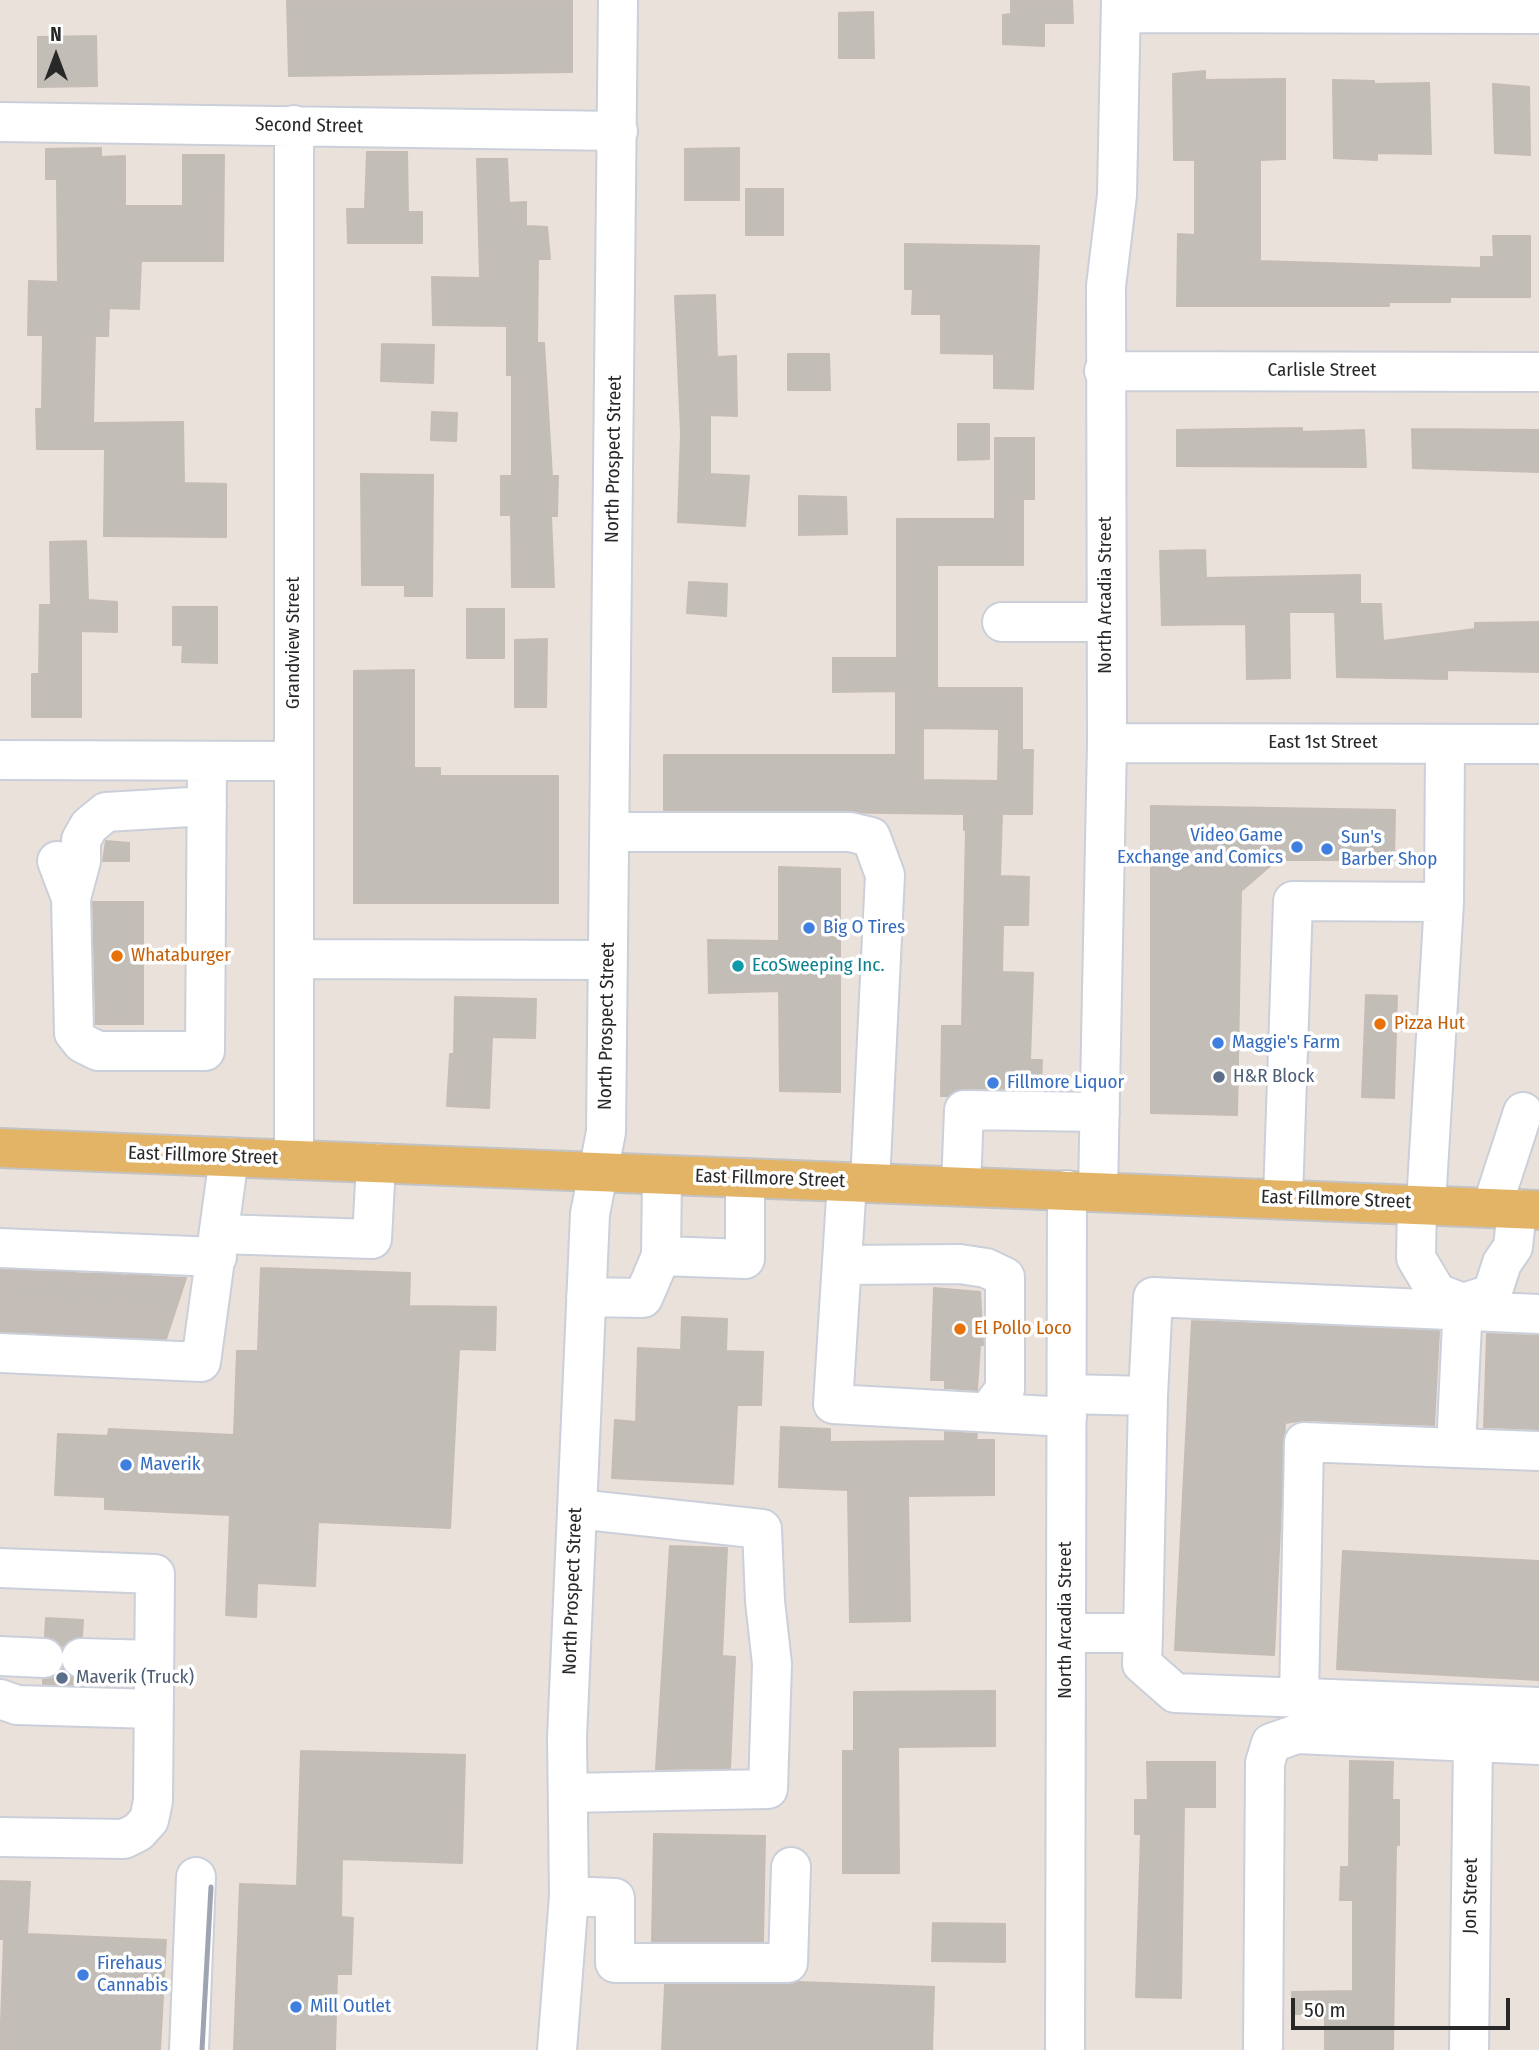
<!DOCTYPE html>
<html>
<head>
<meta charset="utf-8">
<style>
  body { margin:0 }
  #map { position:relative; width:1539px; height:2050px; overflow:hidden; background:#eae1db; font-family:"Fira Sans Condensed",sans-serif }
  canvas { display:block }
  .north { position:absolute; left:21px; top:21px; width:70px; height:70px; -webkit-text-stroke:5px #fff; paint-order:stroke; rotate:0deg; font-size:19px; font-weight:700; line-height:28px; text-align:center; color:#282828 }
  .north::after { content:''; display:block; margin:auto; width:24px; height:32px; background:#282828; clip-path:polygon(50% 0,100% 100%,50% 72%,0 100%) }
  .scale { position:absolute; left:1291px; top:1998px; width:219px; height:32px; box-sizing:border-box; border:4px solid #282828; border-top:0; padding-left:9px; font-size:21px; line-height:24px; white-space:nowrap; color:#282828; -webkit-text-stroke:5px #fff; paint-order:stroke }
</style>
</head>
<body>
<div id="map">
<canvas width="1539" height="2050"></canvas>
<div class="north">N</div>
<div class="scale">50 m</div>
</div>
<script>
const context = document.querySelector('canvas').getContext('2d');
context.lineJoin = 'round';
function paint(path, color) { context.fillStyle = color; context.fill(path, 'evenodd'); }
const shape = rows => new Path2D(rows.map(r => 'M' + r).join(''));
function strokePath(path, color, width, dash) { context.strokeStyle = color; context.lineWidth = width; context.lineCap = dash ? 'butt' : 'round'; context.setLineDash(dash || []); context.stroke(path); }
function write(font, color, halo, rows, align = 'center') {
  context.font = font + ' "Fira Sans Condensed",sans-serif'; context.lineWidth = 7; context.setLineDash([]); context.textBaseline = 'middle'; context.strokeStyle = halo; context.fillStyle = color; for (const [text, x, y, turn = 0] of rows) {
    context.save(); context.translate(x, y); context.rotate((+turn || 0) * Math.PI / 180); context.textAlign = isNaN(turn) ? turn : align; if (halo) context.strokeText(text, 0, 0); context.fillText(text, 0, 0); context.restore();
  }
}
const building = shape([
  [287,0,572,0,572,72,289,76,287,0],
  [1011,0,1072,0,1073,23,1044,23,1044,46,1003,44,1003,15,1011,14,1011,0],
  [873,12,874,58,839,58,839,13,873,12],
  [96,36,97,86,38,87,38,37,96,36],
  [1205,71,1205,80,1285,79,1285,159,1260,160,1260,261,1481,268,1481,257,1494,257,1493,236,1530,236,1530,297,1450,297,1450,302,1389,302,1389,306,1177,306,1178,234,1195,235,1195,160,1174,160,1173,74,1205,71],
  [1333,80,1374,81,1374,84,1429,83,1431,154,1377,153,1377,160,1334,158,1333,80],
  [1493,84,1529,87,1530,155,1495,153,1493,84],
  [101,148,101,157,125,156,125,206,183,206,183,155,224,155,223,261,141,261,139,309,109,308,108,336,95,336,93,423,183,422,184,483,226,484,226,537,104,536,105,449,37,449,36,409,42,409,43,335,28,335,29,281,58,282,57,179,46,179,46,149,101,148],
  [739,148,739,200,685,200,685,149,739,148],
  [367,152,407,152,408,212,422,212,422,243,348,243,347,209,365,209,367,152],
  [477,159,507,159,509,203,526,202,526,226,547,227,550,259,538,259,537,343,544,343,552,476,558,476,557,516,551,516,554,587,512,587,511,515,501,515,501,476,512,476,512,375,507,375,507,326,433,325,432,277,480,278,477,159],
  [746,189,783,189,783,235,746,235,746,189],
  [905,244,1039,246,1033,389,994,388,994,354,941,353,941,314,912,314,913,289,905,289,905,244],
  [715,295,717,357,736,356,737,416,710,415,710,474,749,476,745,526,678,522,681,434,675,296,715,295],
  [382,344,434,345,433,383,381,381,382,344],
  [788,354,829,354,830,390,788,390,788,354],
  [432,412,457,413,456,441,431,440,432,412],
  [958,424,989,424,989,459,958,460,958,424],
  [1302,428,1302,432,1364,430,1366,467,1177,466,1177,430,1302,428],
  [1412,429,1539,430,1539,472,1413,468,1412,429],
  [995,438,1034,438,1034,499,1023,499,1023,565,937,565,937,688,1022,688,1022,750,1033,750,1032,814,1002,814,1000,876,1029,877,1028,925,1003,925,1002,972,1033,973,1030,1060,1042,1060,1041,1089,964,1088,948,1096,941,1096,942,1026,962,1026,966,830,964,830,964,814,664,810,664,755,896,755,896,691,833,692,833,658,897,658,897,519,995,519,995,438],
  [923,728,999,729,998,781,923,780,923,728],
  [361,474,433,475,432,596,405,596,405,585,362,585,361,474],
  [799,496,846,497,847,534,799,535,799,496],
  [86,541,88,600,117,602,117,632,81,631,81,717,32,717,32,674,39,674,40,605,51,605,50,542,86,541],
  [1205,550,1206,578,1360,575,1360,604,1381,604,1383,641,1475,629,1475,623,1539,622,1539,672,1447,670,1447,679,1337,677,1335,612,1289,612,1290,678,1247,679,1246,624,1162,625,1160,551,1205,550],
  [689,582,727,584,726,616,687,613,689,582],
  [173,607,217,607,217,663,182,662,183,645,173,645,173,607],
  [467,609,504,609,504,658,467,658,467,609],
  [547,639,546,707,515,707,515,640,547,639],
  [414,670,414,768,440,768,440,776,558,776,558,903,354,903,354,671,414,670],
  [1151,806,1395,810,1394,860,1277,860,1241,891,1237,1115,1151,1113,1151,806],
  [106,841,129,843,129,861,103,861,106,841],
  [779,867,840,869,840,1092,780,1091,779,991,709,993,708,940,779,941,779,867],
  [93,902,143,902,143,1024,96,1024,93,902],
  [1366,995,1397,996,1394,1098,1362,1097,1366,995],
  [455,997,536,999,535,1038,492,1037,489,1108,447,1106,450,1054,454,1054,455,997],
  [261,1268,410,1273,409,1306,496,1307,495,1350,459,1349,450,1528,318,1522,315,1586,257,1583,256,1617,226,1615,230,1515,105,1509,105,1497,55,1495,58,1434,108,1436,109,1429,234,1435,237,1351,258,1351,261,1268],
  [0,1270,186,1278,166,1339,0,1331,0,1270],
  [934,1288,980,1292,983,1345,980,1345,977,1390,945,1388,945,1380,931,1380,934,1288],
  [682,1317,727,1319,726,1351,763,1352,761,1405,737,1405,733,1484,612,1478,615,1420,636,1422,638,1348,681,1350,682,1317],
  [1192,1321,1439,1331,1434,1425,1305,1420,1285,1423,1274,1655,1175,1650,1192,1321],
  [1487,1334,1539,1336,1539,1429,1484,1427,1487,1334],
  [781,1427,830,1429,830,1442,945,1441,945,1432,977,1434,976,1440,994,1440,994,1495,908,1496,910,1621,850,1622,848,1490,779,1487,781,1427],
  [670,1546,727,1548,722,1656,735,1657,730,1768,656,1769,670,1546],
  [1343,1551,1539,1561,1539,1680,1337,1669,1343,1551],
  [46,1618,83,1620,82,1636,71,1639,62,1647,55,1639,45,1636,46,1618],
  [63,1669,70,1677,80,1680,80,1685,43,1684,43,1680,55,1677,63,1669],
  [995,1691,995,1746,898,1747,899,1873,843,1873,843,1751,854,1751,854,1692,995,1691],
  [301,1751,465,1755,462,1863,342,1859,341,1917,353,1918,351,1974,337,1974,335,2050,234,2050,240,1884,297,1886,301,1751],
  [1350,1761,1393,1762,1392,1800,1399,1800,1399,1845,1396,1845,1393,2050,1325,2050,1325,2014,1293,2014,1292,1992,1353,1991,1353,1900,1340,1900,1341,1867,1349,1867,1350,1761],
  [1147,1762,1215,1762,1215,1807,1184,1807,1181,1998,1136,1997,1141,1834,1135,1834,1135,1800,1148,1800,1147,1762],
  [654,1834,765,1836,763,1941,652,1941,654,1834],
  [0,1881,30,1882,27,1934,166,1940,160,2050,0,2050,4,1939,0,1939,0,1881],
  [933,1923,1005,1924,1005,1962,932,1961,933,1923],
  [798,1982,934,1987,932,2050,662,2050,665,1985,798,1982]
]);
paint(building, '#c2bdb7');
strokePath(building, '#c5bdb5', 2);
strokePath(shape([
  [7,1336,27,1269],
  [53,1338,72,1271],
  [93,1340,112,1272],
  [129,1342,147,1274]
]), '#c3bcb7', 38, [38, 19]);
const minor = shape([
  [1122,13,1539,14],
  [0,122,618,131],
  [1104,371,1539,372],
  [1002,622,1106,622],
  [1107,743,1539,744],
  [0,760,294,761],
  [609,832,850,832,871,837,885,875,870,1183],
  [57,861,71,898,74,1033,82,1043,98,1051,205,1051,207,761],
  [71,898,81,861,81,840,89,826,106,812,207,806],
  [296,959,608,960],
  [294,1160,294,125],
  [847,1182,833,1404,1067,1417],
  [961,1186,964,1110,1100,1112],
  [1098,1191,1107,743,1106,286,1117,195,1121,0],
  [1283,1198,1293,901,1444,902,1445,744],
  [1417,1203,1416,1258,1437,1293,1463,1303,1492,1294,1502,1263,1513,1247,1517,1209],
  [1426,1204,1444,902],
  [1492,1207,1523,1112],
  [220,1234,372,1239,376,1163],
  [0,1248,217,1257],
  [661,1256,662,1175],
  [842,1265,960,1264,986,1268,1005,1277,1005,1389,988,1412],
  [586,1297,643,1298,661,1256,745,1259,745,1178],
  [0,1353,201,1362,229,1157],
  [1148,1396,1153,1297,1539,1314],
  [1456,1448,1539,1451],
  [0,1568,155,1574,153,1801,149,1820,138,1832,124,1839,0,1837],
  [1066,1633,1143,1633,1148,1396,1067,1394],
  [1143,1633,1142,1664,1175,1693,1539,1707],
  [0,1656,44,1658],
  [81,1658,154,1660],
  [0,1699,17,1705,153,1709],
  [1299,1699,1304,1442,1456,1448,1463,1303],
  [568,1793,768,1789,772,1664,765,1601,762,1529,577,1509],
  [569,1896,615,1898,615,1963,788,1963,791,1867],
  [189,2050,196,1877],
  [557,2050,569,1896,567,1738,590,1214,606,1132,618,0],
  [1065,2050,1067,1190],
  [1263,2050,1265,1763,1271,1743,1297,1734,1539,1745],
  [1469,2050,1473,1741]
]);
const major = shape([
  [0,1148,1539,1210]
]);
strokePath(minor, '#cacfd9', 42);
strokePath(major, '#c3c3c3', 42);
strokePath(minor, '#fff', 38);
strokePath(major, '#e4b466', 38);
strokePath(shape([
  [202,2050,211,1887]
]), '#9fa4b1', 5);
for (const [x, y, r, color] of [
  [1297,847,7,"#3f7fe0"],
  [1327,849,7,"#3f7fe0"],
  [809,928,7,"#3f7fe0"],
  [117,956,7,"#e8710a"],
  [738,966,7,"#0f9aa8"],
  [1380,1024,7,"#e8710a"],
  [1218,1043,7,"#3f7fe0"],
  [1219,1077,7,"#5c6f8a"],
  [993,1083,7,"#3f7fe0"],
  [960,1329,7,"#e8710a"],
  [126,1465,7,"#3f7fe0"],
  [62,1678,7,"#5c6f8a"],
  [83,1975,7,"#3f7fe0"],
  [296,2007,7,"#3f7fe0"]
]) { const dot = new Path2D(); dot.arc(x, y, r, 0, 2 * Math.PI); context.fillStyle = color; context.fill(dot); strokePath(dot, '#fff', 2.5); }
write('19px', '#282828', '#fff', [
  ["Second Street",309,126,1],
  ["Carlisle Street",1322,371],
  ["North Prospect Street",614,459,-89],
  ["North Arcadia Street",1106,595,-90],
  ["Grandview Street",294,643,-90],
  ["East 1st Street",1323,743],
  ["North Prospect Street",607,1026,-89],
  ["East Fillmore Street",203,1156,2],
  ["East Fillmore Street",770,1179,2],
  ["East Fillmore Street",1336,1200,2],
  ["North Prospect Street",573,1591,-88],
  ["North Arcadia Street",1066,1620,-90],
  ["Jon Street",1471,1896,-89]
]);
write('19px', '#366cbe', '#fff', [
  ["Video Game",1283,836,"right"],
  ["Exchange and Comics",1283,858,"right"],
  ["Sun's",1341,838],
  ["Barber Shop",1341,860],
  ["Big O Tires",823,928],
  ["Maggie's Farm",1232,1043],
  ["Fillmore Liquor",1007,1083],
  ["Maverik",140,1465],
  ["Firehaus",97,1964],
  ["Cannabis",97,1986],
  ["Mill Outlet",310,2007]
], 'left');
write('19px', '#c56008', '#fff', [
  ["Whataburger",131,956],
  ["Pizza Hut",1394,1024],
  ["El Pollo Loco",974,1329]
], 'left');
write('19px', '#0d838f', '#fff', [
  ["EcoSweeping Inc.",752,966]
], 'left');
write('19px', '#4e5e75', '#fff', [
  ["H&R Block",1233,1077],
  ["Maverik (Truck)",76,1678]
], 'left');
</script>
</body>
</html>
